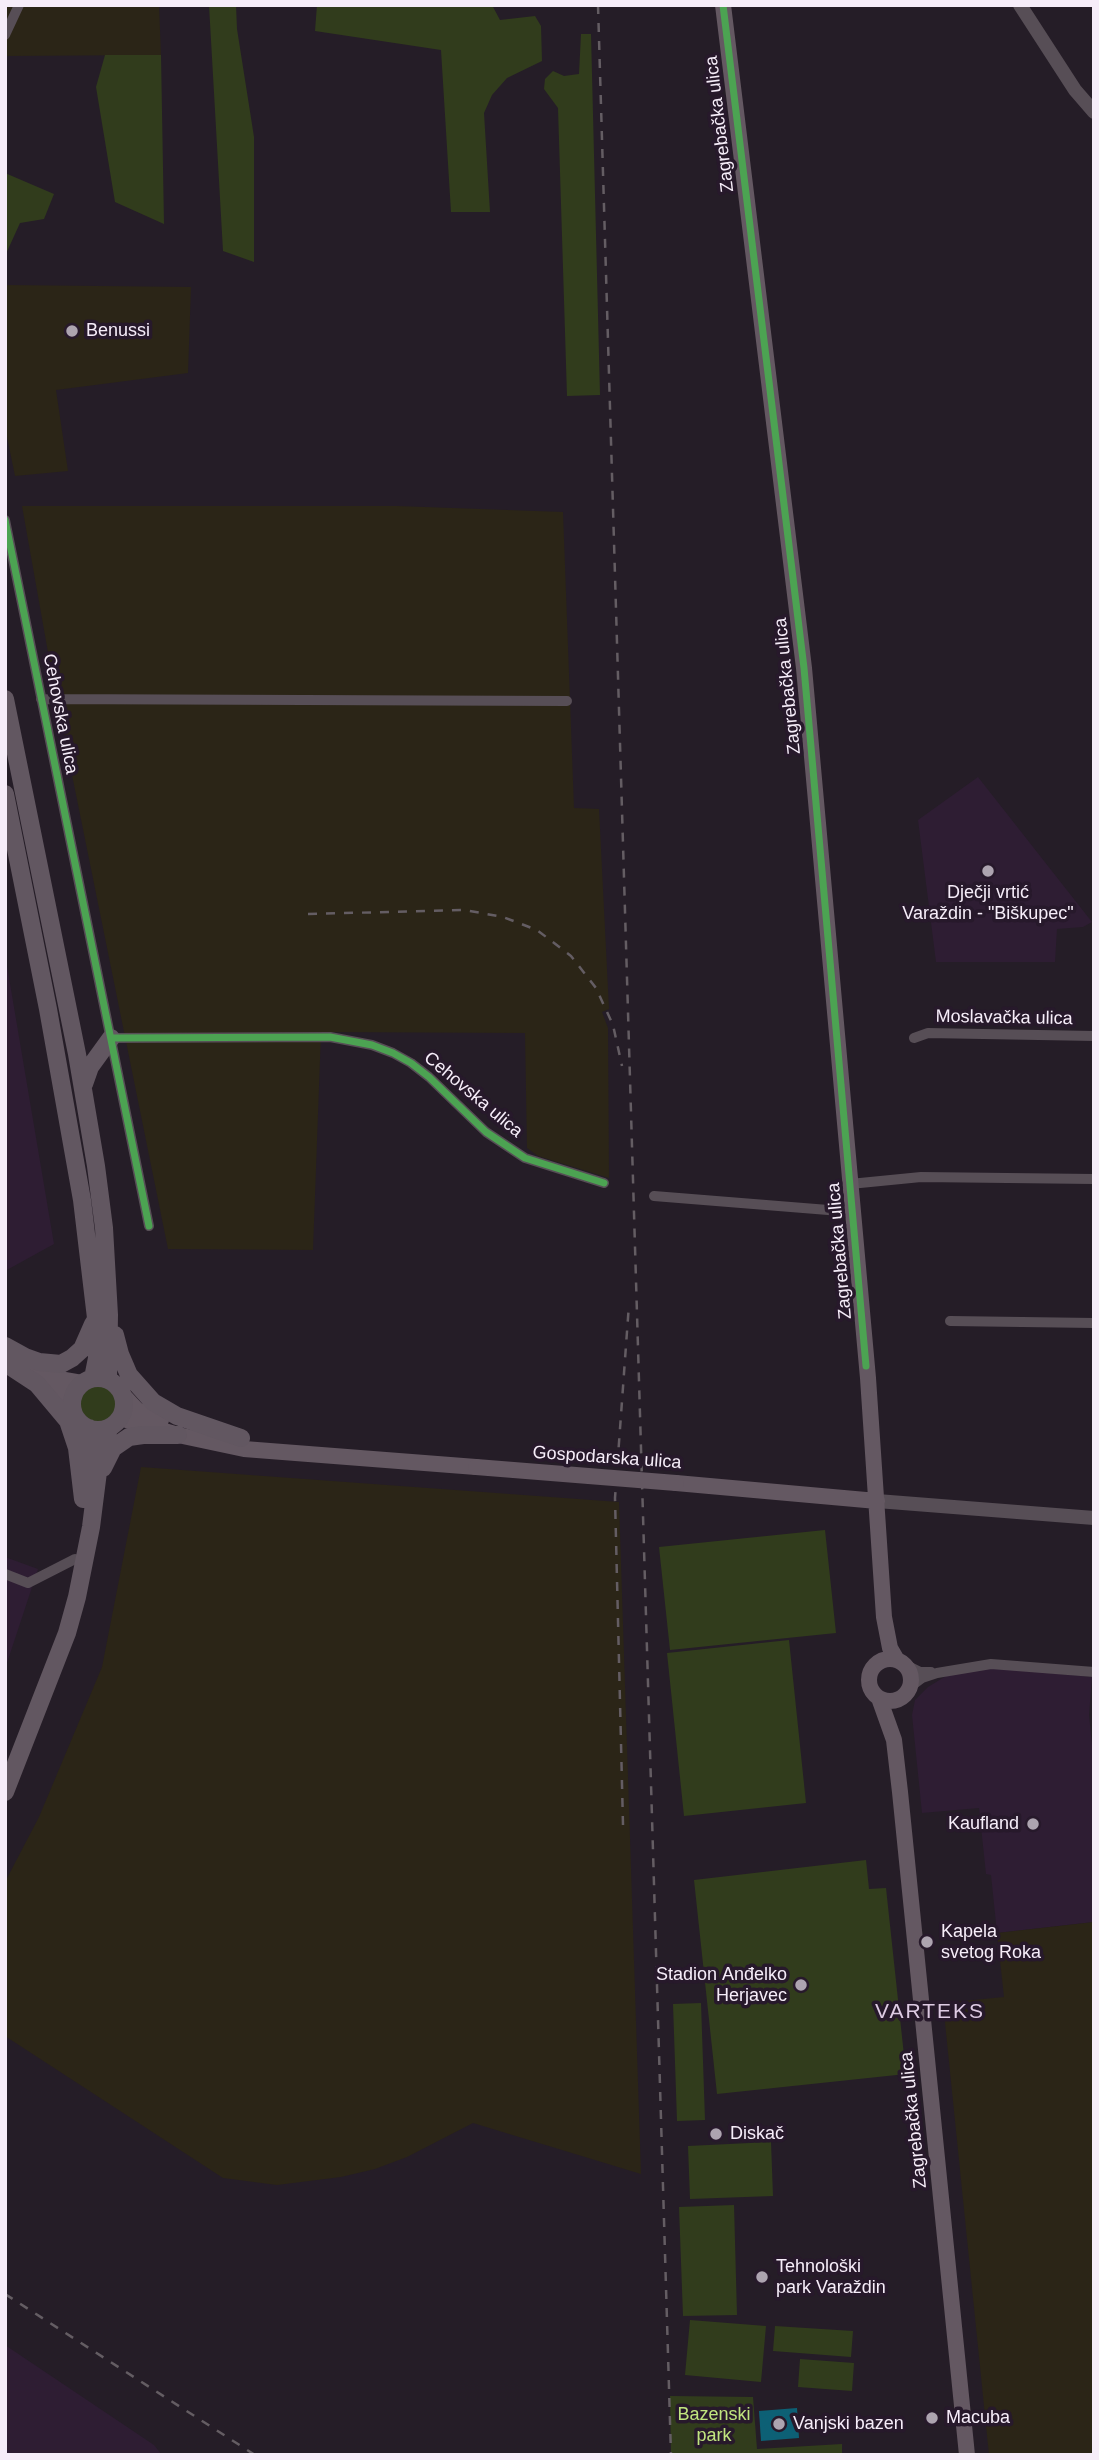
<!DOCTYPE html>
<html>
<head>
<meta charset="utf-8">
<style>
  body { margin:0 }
  #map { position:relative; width:1099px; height:2460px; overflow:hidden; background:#251d27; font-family:Helvetica,sans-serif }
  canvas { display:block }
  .frame { position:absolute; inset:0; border:7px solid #f6edf9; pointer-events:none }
</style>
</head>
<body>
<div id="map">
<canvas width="1099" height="2460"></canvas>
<div class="frame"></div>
</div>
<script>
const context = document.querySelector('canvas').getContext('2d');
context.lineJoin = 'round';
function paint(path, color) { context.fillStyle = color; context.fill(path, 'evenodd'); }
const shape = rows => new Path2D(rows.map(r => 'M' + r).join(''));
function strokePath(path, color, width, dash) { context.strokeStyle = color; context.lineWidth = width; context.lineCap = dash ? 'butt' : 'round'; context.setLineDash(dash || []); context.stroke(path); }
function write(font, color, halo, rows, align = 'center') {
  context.font = font + ' Helvetica,sans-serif'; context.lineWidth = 7; context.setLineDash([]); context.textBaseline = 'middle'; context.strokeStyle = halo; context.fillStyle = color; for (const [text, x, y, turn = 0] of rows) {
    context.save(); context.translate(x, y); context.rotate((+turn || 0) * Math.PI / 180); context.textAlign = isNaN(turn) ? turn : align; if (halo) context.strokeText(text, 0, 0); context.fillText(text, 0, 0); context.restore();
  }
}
paint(shape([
  [978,777,1092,922,1083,927,1057,929,1055,962,936,962,918,820],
  [5,954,54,1244,5,1271],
  [5,1557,38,1569,5,1669],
  [990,1667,1092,1677,1089,1715,1094,1764,1094,1922,997,1933,991,1875,986,1874,979,1808,922,1813,912,1715,915,1700,928,1687,946,1676],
  [5,2345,154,2445,162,2455,5,2455]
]), '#2e1d33');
paint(shape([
  [5,5,159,5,161,55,5,56],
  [5,285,191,287,188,373,56,390,68,471,15,476,5,427],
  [22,506,397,506,563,512,574,808,599,809,609,1009,602,1012,608,1028,609,1178,538,1156,527,1148,525,1033,321,1032,313,1250,168,1249,54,686],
  [141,1467,619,1502,641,2174,473,2123,407,2157,375,2169,341,2177,277,2185,223,2178,5,2036,5,1882,39,1817,102,1667],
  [1094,1922,1094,2455,989,2455,943,2003,1004,1997,997,1933]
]), '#2b2517');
paint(shape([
  [209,5,236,5,237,29,254,137,254,262,223,251],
  [317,5,492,5,500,20,535,16,541,26,542,61,507,78,492,95,484,113,490,212,451,212,441,50,315,31],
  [581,34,591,34,600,395,567,396,558,108,544,89,545,79,553,71,564,76,579,74],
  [105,55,161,55,164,224,115,202,96,87],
  [5,173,54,194,44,219,20,223,5,256],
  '79 1404a20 20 0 1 1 40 0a20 20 0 1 1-40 0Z',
  [825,1530,836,1633,670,1650,659,1547],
  [789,1640,806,1803,684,1816,667,1653],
  [866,1860,869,1889,886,1888,906,2074,717,2094,694,1880],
  [701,2003,705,2120,677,2121,673,2004],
  [771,2142,773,2196,690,2199,688,2146],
  [734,2205,737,2315,683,2316,679,2207],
  [690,2320,766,2326,761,2382,685,2375],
  [775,2326,853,2331,851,2357,773,2351],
  [800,2359,854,2363,852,2391,798,2387],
  [670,2396,753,2397,757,2449,842,2444,842,2455,671,2455]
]), '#313c1c');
paint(shape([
  [797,2408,799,2438,761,2441,759,2411]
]), '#0d6075');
strokePath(shape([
  [5,35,19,5],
  [5,520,149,1226],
  [41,699,567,701],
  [111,1038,330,1037,372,1045,393,1053,411,1063,429,1077,486,1132,525,1158,604,1183],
  [914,1038,928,1033,1094,1036],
  [850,1184,921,1177,1094,1179],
  [654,1196,853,1212],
  [950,1321,1094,1323],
  [5,1574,28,1583,75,1559],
  [906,1665,920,1672,931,1672],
  [910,1687,922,1678,937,1673,991,1664,1094,1672]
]), '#574e56', 10);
strokePath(shape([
  [1020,5,1075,90,1094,112],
  [877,1501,1094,1518]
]), '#574e56', 14);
strokePath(shape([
  [723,5,804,668,868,1378,884,1617,890,1648,897,1660],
  [31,1372,56,1387,72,1405],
  [47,1374,59,1379,82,1383],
  [123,1395,137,1410,161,1420],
  [120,1418,178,1435,244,1449,476,1467],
  [676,1483,877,1501],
  '869 1680a21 21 0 1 1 42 0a21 21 0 1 1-42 0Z',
  [879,1698,894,1740,900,1792,967,2455]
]), '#645862', 16);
strokePath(shape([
  [5,699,77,1054,96,1166,104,1228,109,1315,108,1380],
  [5,794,48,1009,82,1200,96,1318,97,1358,93,1378],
  [84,1084,90,1067,111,1038],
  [115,1335,120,1354,129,1375,153,1402,177,1416,241,1438],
  [5,1346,25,1357,39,1362,61,1364,72,1358,82,1349,93,1324],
  [5,1363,37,1384,68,1421,77,1448,83,1499],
  '72 1404a26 26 0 1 1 52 0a26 26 0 1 1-52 0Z',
  [88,1463,89,1428],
  [103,1468,113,1448,129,1437,143,1435,178,1435],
  [5,1792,67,1633,77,1597,91,1527,101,1448,110,1427]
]), '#625761', 18);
strokePath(shape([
  [598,5,671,2455],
  [308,914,465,910,503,917,537,930,571,956,596,988,613,1025,622,1066],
  [623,1825,615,1498,629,1304],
  [5,2294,255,2455]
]), '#645d63', 2.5, [9, 9]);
strokePath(shape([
  [476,1467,676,1483]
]), '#645862', 16);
strokePath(shape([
  [723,5,804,668,866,1366],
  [5,520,149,1226],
  [111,1038,330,1037,372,1045,393,1053,411,1063,429,1077,486,1132,525,1158,604,1183]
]), '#4ca352', 7);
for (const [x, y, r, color] of [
  [72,331,7,"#ada4b0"],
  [988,871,7,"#ada4b0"],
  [1033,1824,7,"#ada4b0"],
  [927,1942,7,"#ada4b0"],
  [801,1985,7,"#ada4b0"],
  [716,2134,7,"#ada4b0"],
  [762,2277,7,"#ada4b0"],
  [932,2418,7,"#ada4b0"],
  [779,2424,7,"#ada4b0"]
]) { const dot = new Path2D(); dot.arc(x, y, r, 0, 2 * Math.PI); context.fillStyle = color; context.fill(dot); strokePath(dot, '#27192b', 2.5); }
write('18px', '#f6edf9', '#27192b', [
  ["Zagrebačka ulica",720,124,-97],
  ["Zagrebačka ulica",788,686,-96],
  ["Cehovska ulica",60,714,79],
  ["Moslavačka ulica",1004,1018,1],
  ["Cehovska ulica",473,1095,40],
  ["Zagrebačka ulica",840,1251,-95],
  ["Gospodarska ulica",607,1458,4],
  ["Zagrebačka ulica",914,2120,-96]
]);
write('18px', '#f6edf9', '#27192b', [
  ["Benussi",86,331],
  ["Dječji vrtić",988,893,"center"],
  ["Varaždin - \"Biškupec\"",988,914,"center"],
  ["Kaufland",1019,1824,"right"],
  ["Kapela",941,1932],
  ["svetog Roka",941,1953],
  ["Stadion Anđelko",787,1975,"right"],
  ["Herjavec",787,1996,"right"],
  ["Diskač",730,2134],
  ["Tehnološki",776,2267],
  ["park Varaždin",776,2288],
  ["Macuba",946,2418],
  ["Vanjski bazen",793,2424]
], 'left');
write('18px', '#c0e57f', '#27192b', [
  ["Bazenski",714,2415],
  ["park",714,2436]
]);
context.letterSpacing = '2px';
write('21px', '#decbe3', '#27192b', [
  ["VARTEKS",930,2012]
]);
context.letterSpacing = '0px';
</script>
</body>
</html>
